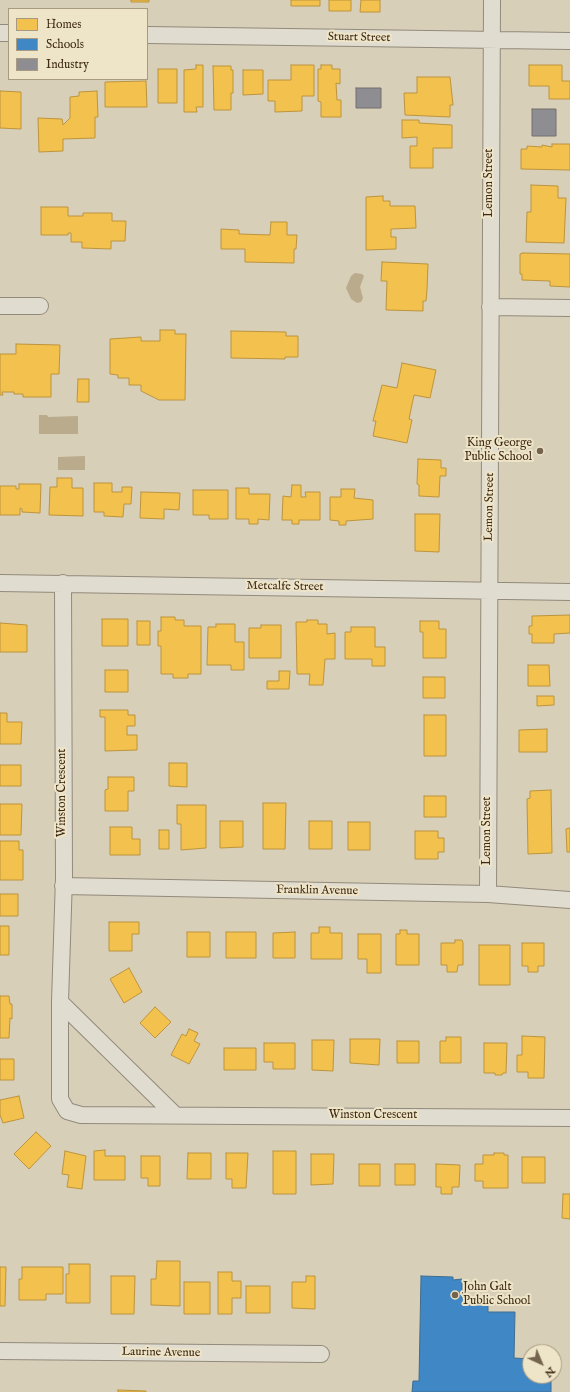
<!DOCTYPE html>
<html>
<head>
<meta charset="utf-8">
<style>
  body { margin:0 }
  #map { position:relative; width:570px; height:1392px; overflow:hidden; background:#d8cfb8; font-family:"IM FELL English",serif }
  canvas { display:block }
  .legend { position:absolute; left:8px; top:8px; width:140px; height:72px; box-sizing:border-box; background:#eee4c8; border:1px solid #a89a80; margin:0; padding:5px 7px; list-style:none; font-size:12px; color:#3e2a14 }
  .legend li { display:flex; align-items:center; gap:8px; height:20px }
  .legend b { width:20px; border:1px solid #a89a80 }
  .north { position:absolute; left:522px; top:1344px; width:40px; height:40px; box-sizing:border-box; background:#eee4c8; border:1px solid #a89a80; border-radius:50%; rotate:136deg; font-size:11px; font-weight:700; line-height:16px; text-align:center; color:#3e2a14 }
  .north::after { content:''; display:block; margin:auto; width:14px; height:18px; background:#74644d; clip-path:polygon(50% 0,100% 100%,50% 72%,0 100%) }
</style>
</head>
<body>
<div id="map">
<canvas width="570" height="1392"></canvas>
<ul class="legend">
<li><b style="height:11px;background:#f2c14e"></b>Homes</li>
<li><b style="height:11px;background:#3f88c5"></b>Schools</li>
<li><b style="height:11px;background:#8d8d92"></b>Industry</li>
</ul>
<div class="north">N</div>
</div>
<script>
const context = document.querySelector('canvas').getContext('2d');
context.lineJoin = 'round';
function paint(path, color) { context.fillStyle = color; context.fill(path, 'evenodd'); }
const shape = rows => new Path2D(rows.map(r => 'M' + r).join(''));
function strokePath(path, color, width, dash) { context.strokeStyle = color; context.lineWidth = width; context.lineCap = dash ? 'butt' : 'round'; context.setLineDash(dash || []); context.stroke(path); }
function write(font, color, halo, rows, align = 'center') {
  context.font = font + ' "IM FELL English",serif'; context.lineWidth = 4; context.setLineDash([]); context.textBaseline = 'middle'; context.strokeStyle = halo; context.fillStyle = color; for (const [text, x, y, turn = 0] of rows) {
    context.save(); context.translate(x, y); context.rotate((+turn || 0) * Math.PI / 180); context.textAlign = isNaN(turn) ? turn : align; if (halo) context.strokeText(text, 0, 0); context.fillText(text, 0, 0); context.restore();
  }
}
paint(shape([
  [355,273,362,274,364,276,360,287,363,298,361,302,357,303,351,299,346,288,351,276],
  [39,415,47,415,48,417,78,416,78,434,39,434],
  [85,456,85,470,58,470,58,457]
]), '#b9ab8b');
const homes = shape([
  [131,0,149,0,149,2,131,2,131,0],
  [291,0,320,0,320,6,291,6,291,0],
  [329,0,351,0,351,11,329,11,329,0],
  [361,0,380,0,380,12,360,12,361,0],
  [196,65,203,65,203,107,196,107,197,112,184,112,184,70,196,69,196,65],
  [291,65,314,65,314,96,302,96,302,111,275,112,275,101,268,101,268,80,291,80,291,65],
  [321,65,332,65,332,69,340,69,340,84,336,83,337,100,341,100,341,117,321,117,321,102,318,101,318,69,321,69,321,65],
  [529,65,562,65,562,81,570,81,570,99,549,99,549,86,529,86,529,65],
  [213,66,231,66,231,70,233,70,233,93,231,93,231,110,214,110,213,66],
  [158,69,177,69,177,103,158,103,158,69],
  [243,70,263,70,263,94,243,95,243,70],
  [417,77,450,77,453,105,450,105,450,117,405,115,404,93,417,93,417,77],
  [146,81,147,107,105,107,105,82,146,81],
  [0,91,21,92,21,129,0,128,0,91],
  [97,91,98,117,95,117,95,138,63,139,63,151,39,152,38,118,62,119,63,125,70,118,70,97,79,96,79,92,97,91],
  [402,120,419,120,419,123,452,125,452,148,433,148,433,168,410,168,410,146,417,146,417,137,402,138,402,120],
  [552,144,570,144,570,170,521,169,521,149,527,149,527,146,542,147,542,145,552,147,552,144],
  [531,185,558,186,558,198,566,198,564,243,526,242,527,212,531,212,531,185],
  [383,196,383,201,390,201,390,206,415,206,416,228,391,229,391,237,396,237,396,249,366,250,366,197,383,196],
  [41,207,68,207,68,216,83,216,83,213,112,213,112,221,126,221,125,241,111,241,111,249,82,248,82,242,71,242,71,233,68,233,68,235,41,235,41,207],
  [271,222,287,222,287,235,297,235,296,249,294,249,294,263,245,262,245,249,221,249,221,229,239,230,239,234,270,235,271,222],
  [523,253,570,254,570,287,550,286,550,281,522,280,522,274,520,274,520,254,523,253],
  [382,262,428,264,427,290,426,301,423,301,423,311,386,310,387,281,381,281,382,262],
  [160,330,175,330,175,334,186,334,185,400,159,400,141,391,141,385,129,385,129,378,118,378,118,375,110,374,110,339,141,337,141,341,160,341,160,330],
  [231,331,286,332,286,336,298,336,298,357,285,357,285,359,231,358,231,331],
  [16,344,60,345,59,374,51,374,51,397,23,397,23,394,14,394,14,392,2,392,3,395,0,395,0,354,16,354,16,344],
  [402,363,436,370,430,398,414,395,409,419,412,420,407,443,373,436,376,421,373,421,382,385,397,388,402,363],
  [78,379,89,379,89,402,77,402,78,379],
  [418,459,441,460,441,468,446,468,446,476,440,476,439,497,419,496,419,485,417,484,418,459],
  [57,478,72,478,72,488,83,488,83,516,49,515,50,487,57,487,57,478],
  [94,483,112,483,112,492,122,492,122,487,132,487,131,504,124,504,123,517,104,516,104,512,94,512,94,483],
  [19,484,41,484,40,513,22,512,22,509,20,508,20,515,0,515,0,486,16,486,16,489,19,489,19,484],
  [292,485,301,485,301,497,306,497,305,492,320,492,320,520,299,520,299,524,292,524,292,520,282,520,283,496,291,497,292,485],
  [236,488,249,488,249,494,270,494,269,520,258,519,258,524,249,524,249,519,236,519,236,488],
  [341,489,355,489,354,498,373,500,373,519,346,521,346,525,339,525,339,521,330,520,330,497,341,497,341,489],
  [193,490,228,490,228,519,209,519,209,515,193,515,193,490],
  [141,492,180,493,179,510,164,509,164,519,140,518,141,492],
  [415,514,440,514,439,552,415,551,415,514],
  [570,615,570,633,554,634,554,643,532,643,532,634,529,634,529,626,532,626,532,616,570,615],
  [161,617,175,617,175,620,184,620,184,626,201,626,201,674,188,674,188,678,173,678,173,674,161,674,161,646,158,646,158,631,161,631,161,617],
  [102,619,128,619,128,646,102,646,102,619],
  [307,620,318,620,318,624,327,624,327,634,335,633,335,659,325,659,323,685,309,685,310,674,297,674,296,622,307,622,307,620],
  [137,621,150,621,150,645,137,645,137,621],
  [420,621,439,621,439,629,446,629,446,658,423,658,423,632,420,632,420,621],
  [0,623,27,625,27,652,0,652,0,623],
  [216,624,235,624,235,642,244,642,244,670,231,670,231,665,207,665,208,627,216,627,216,624],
  [261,625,281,625,281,658,249,658,249,628,261,628,261,625],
  [351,627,375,627,375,647,385,647,385,666,372,666,372,659,345,659,345,632,351,632,351,627],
  [528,665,549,665,550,686,528,686,528,665],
  [105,670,128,670,128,692,105,692,105,670],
  [279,671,290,671,289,689,267,689,267,681,279,681,279,671],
  [423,677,445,677,445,698,423,698,423,677],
  [537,696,554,696,554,705,537,706,537,696],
  [100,710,128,710,128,715,135,715,135,726,127,726,127,735,137,735,137,750,105,751,105,717,100,717,100,710],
  [0,713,7,713,7,722,22,722,21,744,0,744,0,713],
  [424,715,446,715,446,756,424,756,424,715],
  [547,729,547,752,519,752,519,730,547,729],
  [169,763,187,763,187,787,169,786,169,763],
  [0,765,21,765,21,786,0,786,0,765],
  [108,777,134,777,134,791,128,791,128,811,105,811,105,790,108,789,108,777],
  [551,790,552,853,528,854,527,799,530,798,530,791,551,790],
  [424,796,446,796,446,817,424,817,424,796],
  [263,803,286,803,285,849,263,849,263,803],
  [0,804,22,804,21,835,0,835,0,804],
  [177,805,206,805,206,848,181,850,181,824,177,824,177,805],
  [220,821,243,821,243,847,220,848,220,821],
  [309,821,332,821,332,849,309,849,309,821],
  [348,822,370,822,370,850,348,850,348,822],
  [110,827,132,827,132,839,140,839,140,855,110,855,110,827],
  [570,828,570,852,567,852,566,829,570,828],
  [159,830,169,830,169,849,159,849,159,830],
  [415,831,438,831,438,838,444,838,444,852,438,852,438,859,415,859,415,831],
  [0,841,19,841,19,850,23,850,23,880,0,880,0,841],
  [0,894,18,894,18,916,0,916,0,894],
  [109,922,139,922,139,934,132,934,132,951,109,951,109,922],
  [0,926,9,926,9,955,0,955,0,926],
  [319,927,330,927,330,933,342,933,342,959,311,959,311,933,319,933,319,927],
  [400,930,407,930,407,934,419,934,419,965,396,965,396,934,400,934,400,930],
  [187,932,210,932,210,957,187,957,187,932],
  [226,932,256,932,256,958,226,958,226,932],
  [295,932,295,958,273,958,273,933,295,932],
  [358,934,381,934,381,973,367,973,367,959,358,959,358,934],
  [455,940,462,940,463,943,463,965,458,965,457,972,447,972,447,965,441,965,441,943,455,943,455,940],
  [522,943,544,943,544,966,538,966,538,972,528,972,528,966,522,966,522,943],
  [479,945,510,945,510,985,479,985,479,945],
  [129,968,142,992,124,1003,110,979,129,968],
  [0,996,9,996,10,1004,12,1004,12,1019,10,1018,9,1038,0,1038,0,996],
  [155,1007,171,1022,155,1038,140,1023,155,1007],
  [189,1029,198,1033,194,1041,200,1044,189,1064,171,1055,182,1034,186,1036,189,1029],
  [522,1036,545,1037,544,1078,528,1078,528,1072,517,1072,517,1055,522,1055,522,1036],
  [446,1037,461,1037,461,1063,440,1063,440,1041,446,1041,446,1037],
  [350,1039,380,1039,379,1065,350,1063,350,1039],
  [312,1040,334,1040,333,1071,312,1070,312,1040],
  [397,1041,419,1041,419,1063,397,1063,397,1041],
  [264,1043,295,1043,295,1069,273,1069,273,1062,264,1062,264,1043],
  [484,1043,507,1043,506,1073,503,1073,502,1075,495,1075,495,1073,484,1073,484,1043],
  [224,1048,256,1048,256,1070,224,1070,224,1048],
  [0,1059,14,1059,14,1080,0,1080,0,1059],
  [19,1096,24,1118,3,1123,0,1115,0,1100,19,1096],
  [36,1132,51,1146,29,1169,14,1154,36,1132],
  [105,1150,105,1156,125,1156,125,1180,94,1180,94,1151,105,1150],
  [65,1151,86,1156,82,1189,67,1187,69,1175,62,1174,65,1151],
  [273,1151,296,1151,296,1194,273,1194,273,1151],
  [188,1153,211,1153,211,1179,187,1179,188,1153],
  [226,1153,248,1153,246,1188,232,1188,232,1179,226,1179,226,1153],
  [494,1153,504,1153,504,1155,508,1155,508,1188,483,1188,483,1181,475,1181,475,1164,483,1164,483,1155,494,1155,494,1153],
  [311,1154,334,1154,333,1184,311,1185,311,1154],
  [141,1156,160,1156,160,1186,148,1186,148,1178,141,1178,141,1156],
  [522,1157,545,1157,545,1183,522,1183,522,1157],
  [359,1164,380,1164,380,1186,359,1186,359,1164],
  [395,1164,415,1164,415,1185,395,1185,395,1164],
  [436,1164,460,1165,459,1187,452,1187,452,1194,441,1194,441,1187,436,1187,436,1164],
  [563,1194,570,1194,570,1219,562,1218,563,1194],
  [157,1261,180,1261,180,1306,151,1305,151,1279,156,1279,157,1261],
  [69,1264,90,1264,90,1303,66,1303,66,1274,69,1274,69,1264],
  [0,1267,6,1267,5,1306,0,1306,0,1267],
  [22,1267,63,1267,63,1294,46,1294,46,1300,19,1300,19,1279,22,1279,22,1267],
  [218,1272,232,1272,232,1281,241,1281,241,1298,232,1298,232,1314,218,1314,218,1272],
  [111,1276,135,1276,134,1314,111,1314,111,1276],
  [306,1276,315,1276,315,1309,292,1308,292,1282,306,1282,306,1276],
  [184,1282,210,1282,210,1314,184,1314,184,1282],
  [246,1286,270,1286,270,1313,246,1313,246,1286],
  [118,1390,146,1391,146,1392,118,1392,118,1390]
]);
paint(homes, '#f2c14e');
strokePath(homes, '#bc943d', 1);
const schools = shape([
  [421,1276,453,1277,453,1280,462,1279,462,1299,488,1299,488,1312,515,1312,514,1358,530,1359,530,1376,551,1376,551,1392,412,1392,413,1381,419,1381,421,1276]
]);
paint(schools, '#3f88c5');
strokePath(schools, '#3f6c90', 1);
const industry = shape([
  [356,88,381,88,381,108,356,108,356,88],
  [532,109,556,109,556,136,532,136,532,109]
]);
paint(industry, '#8d8d92');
strokePath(industry, '#756f6c', 1);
const street = shape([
  [0,33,9,33],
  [147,35,570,41],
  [0,306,40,306],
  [490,307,570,308],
  [0,583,570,592],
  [63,583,64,877,60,1002,60,1099,67,1111,81,1115,570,1118],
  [63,886,488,894,570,900],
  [488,894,492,0],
  [60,1002,175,1115],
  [0,1351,321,1354]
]);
strokePath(street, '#928a7b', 18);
strokePath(street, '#e0dcd0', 16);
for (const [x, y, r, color] of [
  [540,451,4,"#74644d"],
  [455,1295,4,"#74644d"]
]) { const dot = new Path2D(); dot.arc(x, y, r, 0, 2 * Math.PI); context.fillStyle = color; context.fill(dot); strokePath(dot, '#eee4c8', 1.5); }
write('12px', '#3e2a14', '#eee4c8', [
  ["Stuart Street",359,38,1],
  ["Lemon Street",490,183,-90],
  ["Lemon Street",490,507,-89],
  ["Metcalfe Street",285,587,1],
  ["Winston Crescent",63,793,-90],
  ["Lemon Street",488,831,-90],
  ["Franklin Avenue",317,891,1],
  ["Winston Crescent",373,1116],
  ["Laurine Avenue",161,1353,1]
]);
write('12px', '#3e2a14', '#eee4c8', [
  ["King George",532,444],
  ["Public School",532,458],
  ["John Galt",463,1288,"left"],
  ["Public School",463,1302,"left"]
], 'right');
</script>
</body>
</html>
